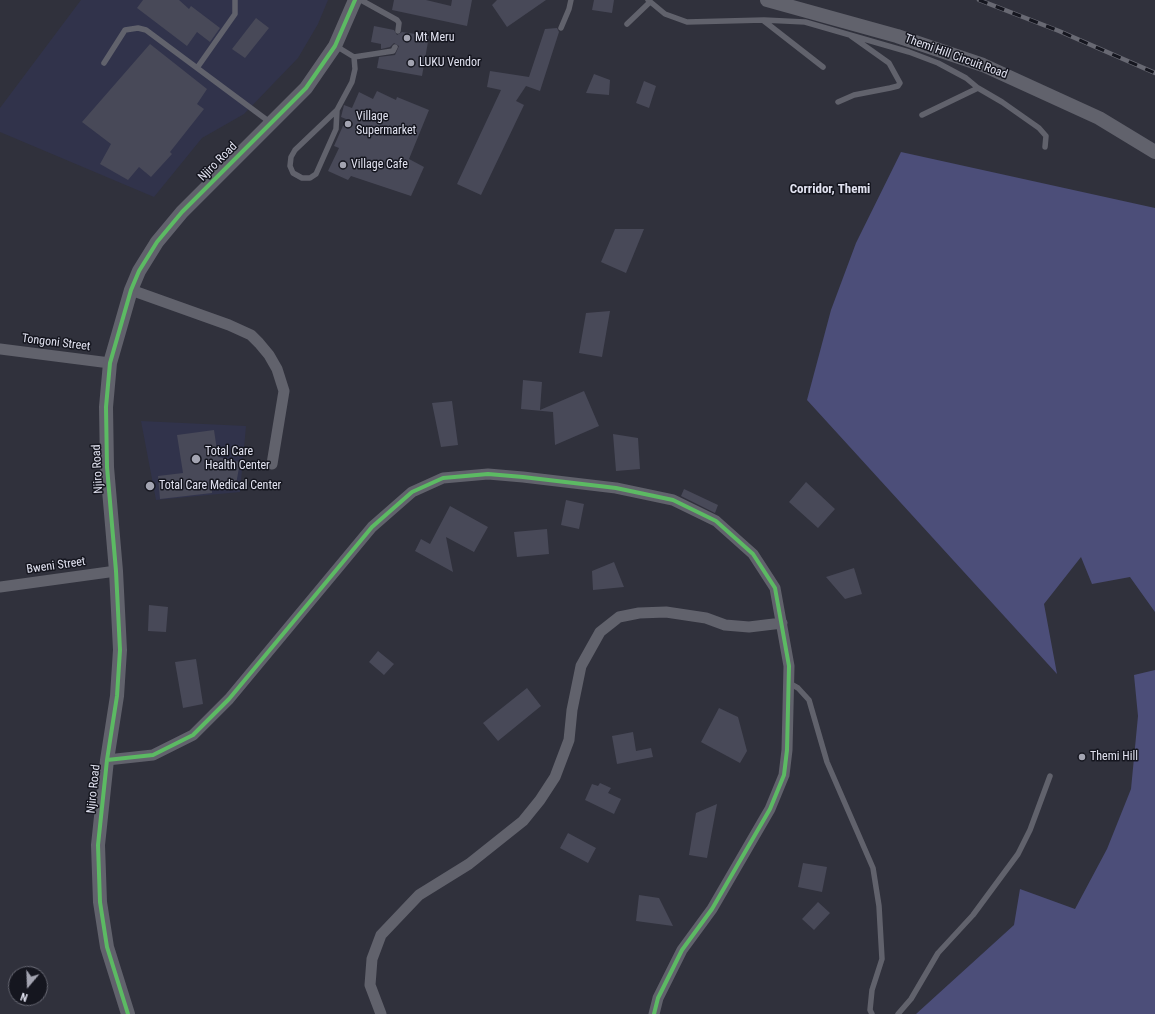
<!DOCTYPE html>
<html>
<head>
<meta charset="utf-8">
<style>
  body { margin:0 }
  #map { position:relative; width:1155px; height:1014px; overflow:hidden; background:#30313c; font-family:"Roboto Condensed",sans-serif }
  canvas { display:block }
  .north { position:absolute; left:8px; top:966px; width:40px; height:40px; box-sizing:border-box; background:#15161f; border:1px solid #676873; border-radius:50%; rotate:199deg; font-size:11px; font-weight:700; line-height:16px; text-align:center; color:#e1e2f0 }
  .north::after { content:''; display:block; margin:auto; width:14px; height:18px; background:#a3a4b1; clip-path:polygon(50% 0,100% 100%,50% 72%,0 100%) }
</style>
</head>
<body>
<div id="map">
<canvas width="1155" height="1014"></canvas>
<div class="north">N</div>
</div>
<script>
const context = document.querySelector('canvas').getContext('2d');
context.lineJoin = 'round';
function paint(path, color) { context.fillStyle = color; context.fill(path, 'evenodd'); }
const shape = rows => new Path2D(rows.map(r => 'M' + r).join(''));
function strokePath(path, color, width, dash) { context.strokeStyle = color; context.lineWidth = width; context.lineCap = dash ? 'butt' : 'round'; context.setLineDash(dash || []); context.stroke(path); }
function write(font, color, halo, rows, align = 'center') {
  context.font = font + ' "Roboto Condensed",sans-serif'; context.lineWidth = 3; context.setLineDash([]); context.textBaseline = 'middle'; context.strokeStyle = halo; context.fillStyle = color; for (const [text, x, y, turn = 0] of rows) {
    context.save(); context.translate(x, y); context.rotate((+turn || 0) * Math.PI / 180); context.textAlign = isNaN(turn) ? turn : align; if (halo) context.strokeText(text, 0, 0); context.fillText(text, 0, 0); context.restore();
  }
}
paint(shape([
  [81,0,328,0,318,24,298,58,244,114,202,138,154,197,0,132,0,108],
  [141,421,246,426,240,492,156,500]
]), '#31334b');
paint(shape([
  [901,152,1155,208,1155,612,1130,577,1092,584,1081,557,1044,604,1057,674,807,400,831,310,856,243],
  [1155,670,1155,1014,916,1014,1014,925,1020,889,1075,909,1107,849,1131,789,1138,716,1134,675]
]), '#4c4e79');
paint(shape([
  [143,0,179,0,189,9,191,6,220,28,210,42,197,32,187,46,137,8],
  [394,0,426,0,451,6,452,0,472,0,467,26,392,10],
  [497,0,546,0,507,27,492,5],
  [594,0,614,0,612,13,592,10],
  [256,18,269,28,245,58,232,49],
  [374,26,394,30,397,35,402,32,429,36,422,76,377,68,379,57,395,55,399,46,394,43,390,47,381,49,381,44,371,42],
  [557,28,559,32,540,91,526,86,516,101,524,105,481,195,457,184,501,90,487,87,490,71,529,77,545,29],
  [150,44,207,89,197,104,204,109,170,152,172,154,151,177,139,167,128,180,100,164,111,144,82,122],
  [594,74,610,80,609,95,586,93],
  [644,81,656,86,649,108,636,103],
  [377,91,396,100,397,97,429,110,409,159,424,167,411,196,351,176,348,180,328,171,339,148,334,146,346,119,341,117,344,105,352,108,359,92,373,99],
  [615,229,644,229,626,273,601,262],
  [610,311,602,357,579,353,586,313],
  [523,380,542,382,540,410,584,391,599,426,555,445,553,412,521,409],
  [452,401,458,445,441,447,432,403],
  [214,430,218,457,240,462,235,490,212,486,212,493,160,499,158,476,183,473,177,435],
  [613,434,638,438,640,469,616,471],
  [806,482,835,509,818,528,789,502],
  [684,489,718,505,715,513,681,496],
  [566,500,584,504,579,529,561,525],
  [450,506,488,527,474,552,446,537,453,572,415,551,421,539,430,544],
  [547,529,549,554,517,557,514,532],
  [614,562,624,587,593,590,592,571],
  [854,568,862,594,845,599,826,577],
  [149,605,168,607,166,632,148,631],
  [378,651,394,664,384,675,369,662],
  [196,659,203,704,183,708,175,662],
  [527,688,541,706,498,741,483,723],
  [719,708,738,717,747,751,740,763,701,742],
  [633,732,636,751,651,748,653,757,617,764,612,736],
  [600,783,611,788,608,793,621,799,614,814,585,800,592,784,598,786],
  [717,804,707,858,689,855,696,813],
  [568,833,596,848,588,863,560,848],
  [803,863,827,867,822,892,798,887],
  [639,895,659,898,673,926,636,921],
  [818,902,830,913,814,930,802,919]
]), '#484958');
strokePath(shape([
  [361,0,397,20,399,23,398,31],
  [648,0,665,14,687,22,764,20,805,22,909,52,938,63,966,78,978,88,1002,102,1039,128,1046,136,1045,147],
  [764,21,823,67],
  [627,24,650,2],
  [561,28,569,9,571,0],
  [336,46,354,57,355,69,352,82,337,110,295,150,291,157,290,166,293,173,302,178,310,178,316,174,336,129,337,110],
  [354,57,393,51,395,47],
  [104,63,125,30,138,28,146,30,271,123],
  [197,68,235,14,235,0],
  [838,102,854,95,890,88,898,86,900,83,889,63,851,36],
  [922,115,978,88],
  [789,683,798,688,809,700,827,762,873,868,879,906,882,959,872,990,870,1010,872,1014],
  [898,1014,911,999,938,953,973,915,1018,854,1030,830,1050,776]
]), '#61626c', 5.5);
strokePath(shape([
  [131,290,229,325,251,335,259,343,269,355,277,369,284,391,272,464],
  [0,349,110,363],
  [0,587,116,571],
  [107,760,153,755,193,735,229,699,372,527,412,492,443,478,488,474,523,477,616,488,673,500,716,521,753,554,775,588,789,666,787,750,784,775,770,809,712,909,682,950,658,998,654,1014],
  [381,1014,370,985,372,959,381,935,419,895,469,864,523,821,540,800,555,777,569,740,572,710,581,666,600,632,619,617,639,613,666,612,706,618,725,625,749,627,782,623]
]), '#61626c', 11);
strokePath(shape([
  [767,0,897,36,983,65,1099,118,1155,152],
  [128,1014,107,947,100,902,98,845,107,760,117,696,120,650,116,571,107,467,106,407,110,363,131,290,139,271,157,242,182,212,306,88,335,46,355,0]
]), '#61626c', 14);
const rail = shape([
  [979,0,1059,31,1155,73]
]);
strokePath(rail, '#686973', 4.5);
strokePath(rail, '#15161f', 3, [9]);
strokePath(shape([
  [107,760,153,755,193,735,229,699,372,527,412,492,443,478,488,474,523,477,616,488,673,500,716,521,753,554,775,588,789,666,787,750,784,775,770,809,712,909,682,950,658,998,654,1014],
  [128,1014,107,947,100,902,98,845,107,760,117,696,120,650,116,571,107,467,106,407,110,363,131,290,139,271,157,242,182,212,306,88,335,46,355,0]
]), '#5cba63', 4);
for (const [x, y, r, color] of [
  [407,38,4,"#a3a4b1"],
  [411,63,4,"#a3a4b1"],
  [348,124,4,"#a3a4b1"],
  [343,165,4,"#a3a4b1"],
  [196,459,5,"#a3a4b1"],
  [150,486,5,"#a3a4b1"],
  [1082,757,4,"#a3a4b1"]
]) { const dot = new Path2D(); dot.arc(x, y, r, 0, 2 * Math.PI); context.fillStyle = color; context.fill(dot); strokePath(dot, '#15161f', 1.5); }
write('12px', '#e1e2f0', '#15161f', [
  ["Mt Meru",415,38],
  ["LUKU Vendor",419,63],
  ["Village",356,117],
  ["Supermarket",356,131],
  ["Village Cafe",351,165],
  ["Total Care",205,452],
  ["Health Center",205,466],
  ["Total Care Medical Center",159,486],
  ["Themi Hill",1090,757]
], 'left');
write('12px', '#e1e2f0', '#15161f', [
  ["Themi Hill Circuit Road",956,57,20],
  ["Njiro Road",218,162,-45],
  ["Tongoni Street",56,343,7],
  ["Njiro Road",98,469,-93],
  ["Bweni Street",56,566,-8],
  ["Njiro Road",94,789,-84]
]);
write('bold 13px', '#e1e2f0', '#15161f', [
  ["Corridor, Themi",830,190]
]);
</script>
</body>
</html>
